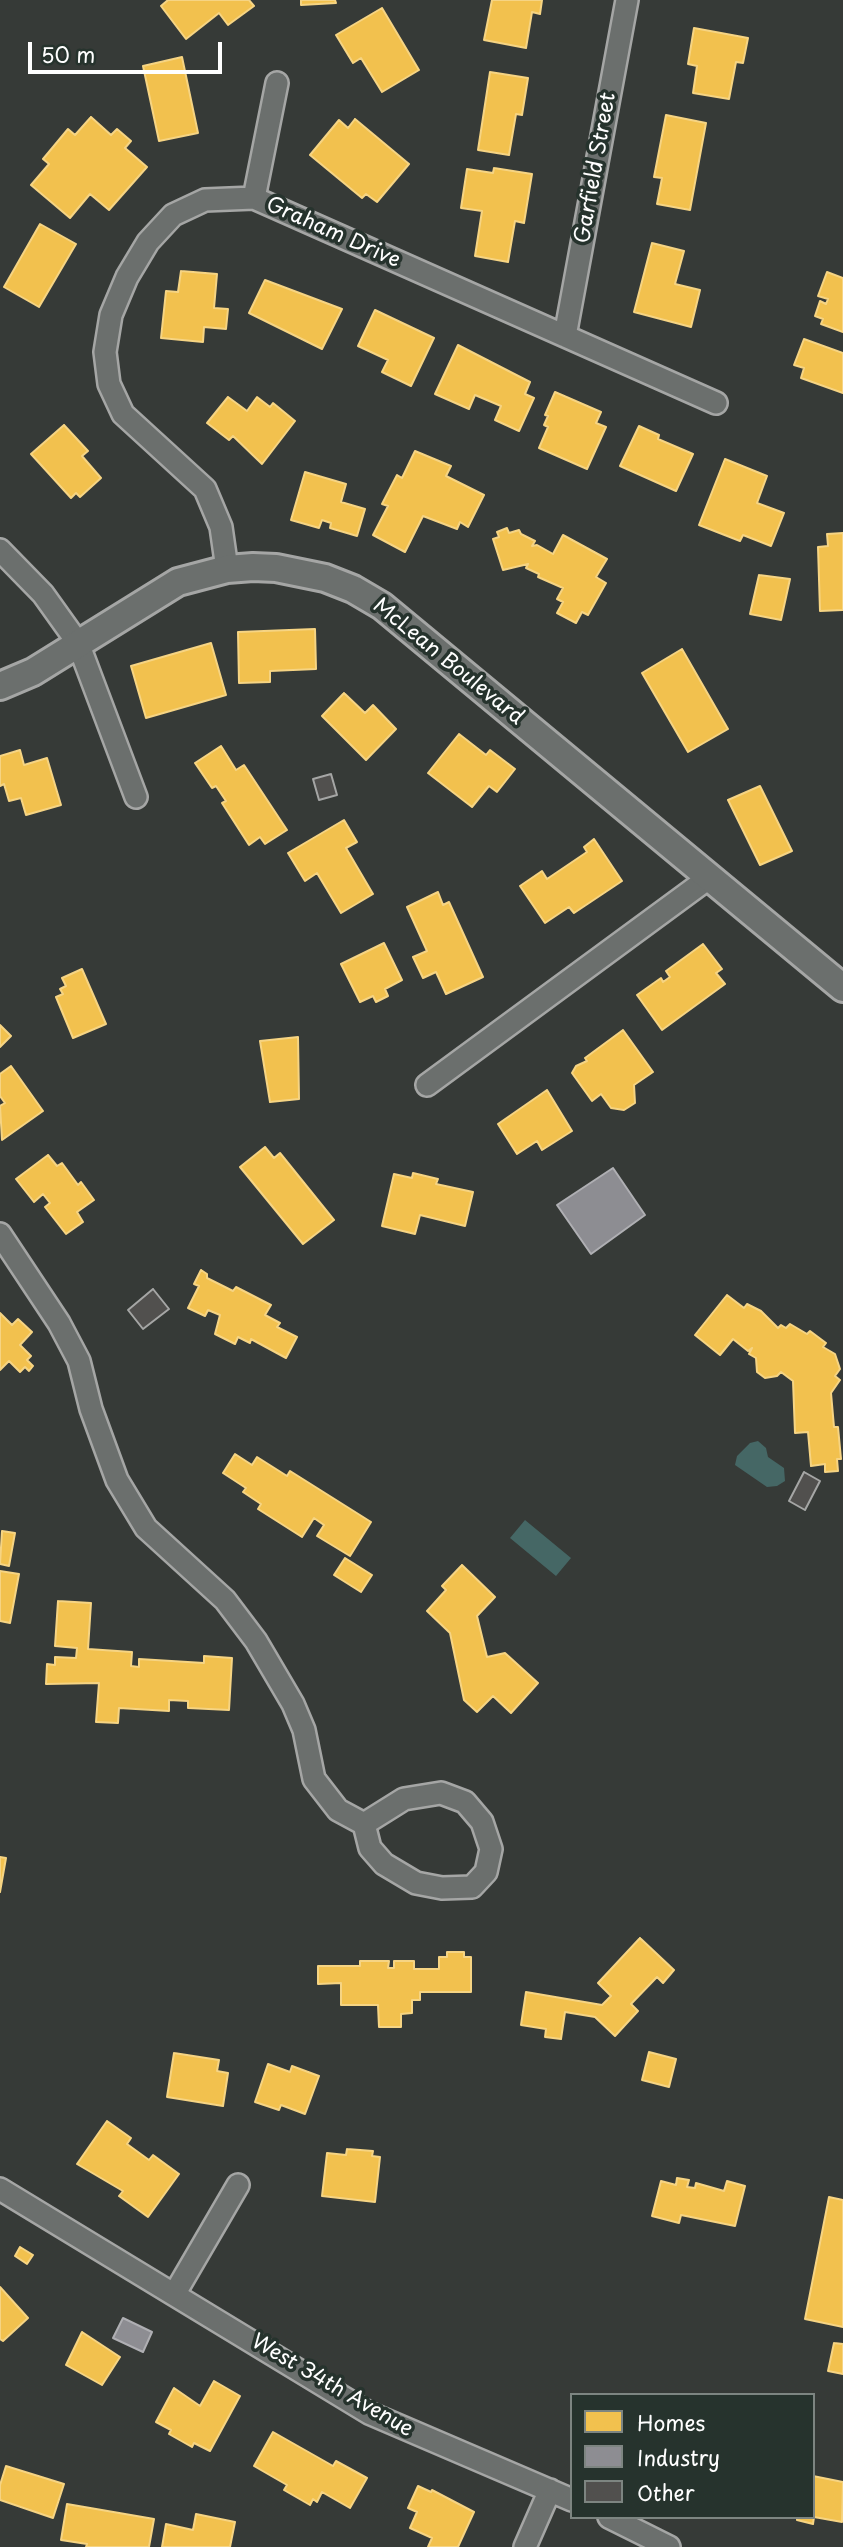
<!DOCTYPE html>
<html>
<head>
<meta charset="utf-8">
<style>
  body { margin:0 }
  #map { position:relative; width:843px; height:2547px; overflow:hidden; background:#363a37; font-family:"Playpen Sans",sans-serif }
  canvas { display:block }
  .legend { position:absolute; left:570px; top:2393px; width:245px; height:126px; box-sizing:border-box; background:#26332d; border:2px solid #7d8581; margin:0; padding:9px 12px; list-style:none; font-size:21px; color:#fff }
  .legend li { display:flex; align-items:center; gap:14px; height:35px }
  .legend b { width:35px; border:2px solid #7d8581 }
  .scale { position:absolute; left:28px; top:42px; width:194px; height:32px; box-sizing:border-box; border:4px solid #fff; border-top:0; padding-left:9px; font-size:21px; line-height:24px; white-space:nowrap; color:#fff; -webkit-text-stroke:5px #26332d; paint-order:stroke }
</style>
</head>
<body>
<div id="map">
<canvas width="843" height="2547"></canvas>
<ul class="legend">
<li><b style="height:19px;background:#f2c14e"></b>Homes</li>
<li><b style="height:19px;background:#8d8d92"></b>Industry</li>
<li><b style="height:19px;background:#51504e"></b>Other</li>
</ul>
<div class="scale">50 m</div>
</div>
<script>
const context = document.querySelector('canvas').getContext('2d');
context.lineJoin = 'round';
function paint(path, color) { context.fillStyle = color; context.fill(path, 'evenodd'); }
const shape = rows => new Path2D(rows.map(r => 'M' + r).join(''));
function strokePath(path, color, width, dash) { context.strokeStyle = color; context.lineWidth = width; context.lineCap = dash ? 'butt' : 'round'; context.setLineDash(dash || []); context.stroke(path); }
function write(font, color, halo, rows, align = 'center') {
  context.font = font + ' "Playpen Sans",sans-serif'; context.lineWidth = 7; context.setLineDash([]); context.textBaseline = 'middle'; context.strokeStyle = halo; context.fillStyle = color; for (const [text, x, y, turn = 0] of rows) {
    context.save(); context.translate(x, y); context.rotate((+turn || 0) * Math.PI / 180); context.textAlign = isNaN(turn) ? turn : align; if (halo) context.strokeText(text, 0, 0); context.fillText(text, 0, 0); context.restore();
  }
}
paint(shape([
  [758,1441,766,1448,768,1457,784,1468,785,1481,777,1486,767,1487,735,1465,737,1456,750,1443],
  [525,1520,571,1558,556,1576,510,1538]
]), '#456765');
const homes = shape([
  [168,0,249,0,254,6,228,25,219,13,186,39,161,6,168,0],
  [301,0,335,0,336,3,301,5,301,0],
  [492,0,542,0,540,14,532,12,526,48,484,40,492,0],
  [382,8,419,70,382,92,361,58,353,63,336,35,382,8],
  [694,28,748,38,743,63,736,62,729,99,693,93,697,66,688,64,694,28],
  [182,57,198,133,159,141,143,66,182,57],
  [490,72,528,78,522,115,516,114,509,155,478,150,490,72],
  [666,115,706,123,690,210,657,204,662,178,654,177,666,115],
  [91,117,111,135,117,129,131,141,125,148,147,167,109,210,90,194,70,218,31,185,49,164,43,159,68,129,75,135,91,117],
  [355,119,409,164,377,202,366,194,362,198,310,155,339,120,348,128,355,119],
  [494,168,532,174,524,223,515,221,508,262,475,256,482,211,461,208,467,169,493,173,494,168],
  [40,224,76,244,39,307,4,287,40,224],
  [652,243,684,251,675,284,700,290,691,327,634,312,652,243],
  [181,271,217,274,214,308,228,309,226,329,204,327,203,342,161,338,166,291,178,292,181,271],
  [827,272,843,278,843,332,821,324,823,319,815,316,820,301,826,304,828,299,818,296,827,272],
  [265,280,342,309,322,349,249,313,265,280],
  [375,310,434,338,411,386,382,372,388,360,358,346,375,310],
  [804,339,843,353,843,393,801,378,804,368,794,365,804,339],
  [458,345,530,382,525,394,534,398,519,431,495,420,501,406,475,395,469,409,435,394,458,345],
  [555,392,601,412,596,423,606,427,587,469,539,448,548,427,544,425,548,416,545,415,555,392],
  [228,397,247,411,257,397,270,407,273,403,295,421,262,464,233,436,229,440,207,423,228,397],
  [64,425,88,451,82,456,101,478,80,497,76,493,71,498,31,454,64,425],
  [639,426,659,435,658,439,693,454,676,491,620,466,639,426],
  [415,451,451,466,446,476,484,495,468,527,460,522,457,529,423,516,405,552,373,535,388,506,382,504,397,475,402,478,415,451],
  [725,459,767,476,757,503,784,513,771,546,743,535,740,541,699,525,725,459],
  [305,472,346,484,341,502,365,509,357,536,330,528,331,523,322,520,319,528,291,520,305,472],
  [507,528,509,533,519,530,521,534,535,541,532,546,537,545,553,554,563,535,607,559,596,577,606,583,588,615,582,612,576,623,557,613,563,602,557,599,563,588,538,577,539,574,526,568,528,564,503,570,493,539,499,537,497,532,507,528],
  [843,533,843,610,820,611,818,547,828,546,827,534,843,533],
  [759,575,790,579,781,620,750,614,759,575],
  [315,629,316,669,270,671,270,682,239,683,238,632,315,629],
  [211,643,226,695,146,718,131,666,211,643],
  [682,649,728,729,688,752,642,673,682,649],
  [344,693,365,713,373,705,396,729,366,760,322,716,344,693],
  [459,734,486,755,490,750,515,769,497,792,489,786,472,807,428,773,459,734],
  [221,746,236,770,244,765,287,830,265,844,260,837,249,845,222,803,226,801,216,786,212,788,195,763,221,746],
  [20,750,24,765,47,758,61,805,26,815,21,798,9,801,4,784,0,786,0,756,20,750],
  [760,786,792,851,760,865,728,800,760,786],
  [344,820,357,842,346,848,373,894,341,913,317,873,305,881,288,853,344,820],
  [594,839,622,881,574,913,569,907,545,923,520,886,542,871,547,879,587,852,584,847,594,839],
  [438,892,443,905,449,902,483,977,446,994,436,972,423,978,413,957,427,951,407,907,438,892],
  [384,943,402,980,385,989,388,996,376,1002,373,996,360,1002,341,964,384,943],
  [703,944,722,969,716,973,725,984,662,1030,637,995,661,978,663,982,670,977,666,971,703,944],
  [82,969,106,1024,73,1038,56,997,63,994,60,989,66,986,62,978,82,969],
  [0,1025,11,1036,0,1047,0,1025],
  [623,1030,653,1072,634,1085,635,1103,624,1110,611,1108,601,1094,592,1101,572,1073,576,1066,587,1061,585,1058,623,1030],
  [298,1037,299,1099,270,1102,260,1041,298,1037],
  [11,1066,43,1111,2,1140,0,1106,5,1103,0,1096,0,1074,11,1066],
  [547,1090,572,1131,542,1150,537,1141,517,1154,498,1124,547,1090],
  [265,1147,274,1158,280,1153,334,1220,303,1244,240,1167,265,1147],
  [48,1155,57,1166,62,1163,78,1185,81,1182,94,1200,77,1212,83,1222,66,1234,45,1207,50,1203,43,1194,34,1202,16,1179,48,1155],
  [413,1173,438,1179,436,1184,473,1192,465,1226,420,1215,415,1234,382,1226,394,1174,412,1178,413,1173],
  [201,1270,207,1274,207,1278,233,1291,236,1287,271,1305,265,1315,280,1323,277,1327,297,1337,286,1358,251,1339,250,1343,238,1337,235,1344,215,1334,220,1315,208,1310,205,1316,188,1308,199,1286,194,1284,201,1270],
  [727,1295,744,1308,747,1304,761,1311,778,1328,781,1325,786,1328,790,1324,807,1334,810,1331,826,1343,823,1347,835,1354,840,1369,835,1376,840,1380,831,1393,834,1427,838,1427,841,1459,837,1459,838,1471,825,1472,825,1464,811,1466,808,1432,795,1433,793,1381,781,1372,777,1376,765,1378,757,1372,756,1358,749,1354,752,1348,748,1351,733,1339,720,1355,695,1335,727,1295],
  [0,1313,12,1325,18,1319,32,1332,20,1345,31,1356,27,1360,33,1366,29,1371,25,1367,20,1372,9,1361,0,1370,0,1313],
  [235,1454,252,1465,257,1457,287,1476,290,1471,371,1522,350,1556,317,1536,324,1525,314,1518,302,1537,258,1509,261,1504,243,1492,246,1488,223,1473,235,1454],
  [2,1531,15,1533,9,1566,0,1564,2,1531],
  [345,1558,372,1575,361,1592,334,1575,345,1558],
  [462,1565,495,1597,477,1616,487,1657,505,1653,538,1683,511,1713,493,1696,477,1712,464,1700,450,1633,427,1611,446,1590,442,1586,462,1565],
  [0,1571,19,1574,10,1623,0,1621,0,1571],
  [58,1601,91,1603,88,1649,132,1652,131,1666,139,1667,139,1659,204,1663,204,1656,232,1658,229,1710,188,1708,188,1701,169,1700,169,1711,119,1708,118,1723,96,1722,99,1683,46,1684,47,1664,55,1665,55,1657,76,1658,77,1648,55,1646,58,1601],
  [0,1857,6,1858,0,1892,0,1857],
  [640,1938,674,1970,663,1983,657,1977,631,2004,638,2011,615,2036,595,2017,565,2012,561,2039,545,2037,546,2029,521,2025,526,1992,602,2005,611,1996,598,1983,640,1938],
  [447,1952,464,1952,464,1957,471,1957,471,1992,420,1992,420,2000,412,2000,412,2013,401,2014,401,2027,379,2027,378,2005,341,2005,341,1983,318,1984,318,1966,360,1966,360,1961,389,1961,388,1968,394,1968,394,1961,414,1961,414,1969,439,1969,439,1957,447,1957,447,1952],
  [649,2052,676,2059,669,2087,642,2080,649,2052],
  [174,2053,219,2060,217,2071,228,2073,223,2106,167,2097,174,2053],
  [268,2064,290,2072,292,2066,319,2076,305,2114,281,2105,279,2110,255,2102,268,2064],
  [107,2121,131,2138,127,2144,149,2160,153,2155,179,2174,148,2217,119,2196,123,2191,77,2164,107,2121],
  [347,2149,373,2151,372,2156,380,2157,375,2202,322,2196,327,2153,346,2155,347,2149],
  [677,2178,689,2180,687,2187,695,2188,696,2183,724,2191,727,2181,745,2186,735,2226,681,2215,679,2223,652,2216,661,2181,676,2185,677,2178],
  [829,2197,843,2200,843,2327,805,2319,829,2197],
  [20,2247,33,2255,27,2264,15,2256,20,2247],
  [0,2287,28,2318,3,2341,0,2339,0,2287],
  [82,2332,120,2357,102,2385,66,2365,82,2332],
  [834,2343,843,2344,843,2374,828,2371,834,2343],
  [214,2381,240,2396,210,2451,194,2443,192,2447,169,2434,171,2430,156,2422,174,2388,200,2406,214,2381],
  [273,2432,333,2466,336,2461,367,2478,350,2508,322,2492,317,2502,313,2499,310,2505,284,2490,287,2485,254,2466,273,2432],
  [6,2466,64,2484,53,2518,0,2500,0,2485,6,2466],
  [813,2476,843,2482,842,2522,814,2517,813,2524,797,2520,797,2517,813,2517,813,2476],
  [418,2486,431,2492,432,2490,474,2512,458,2547,428,2547,432,2538,410,2528,417,2512,408,2508,418,2486],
  [67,2504,154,2519,149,2547,86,2547,87,2544,61,2540,67,2504],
  [196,2514,235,2522,230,2547,162,2547,166,2524,193,2530,196,2514]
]);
paint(homes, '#f2c14e');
strokePath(homes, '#f6d483', 2);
const industry = shape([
  [613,1168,645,1215,591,1254,557,1205,613,1168],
  [123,2318,152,2332,143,2352,113,2338,123,2318]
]);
paint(industry, '#8d8d92');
strokePath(industry, '#afafb3', 2);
const building = shape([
  [331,774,337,795,319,800,313,779,331,774],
  [153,1289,169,1309,143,1329,128,1310,153,1289],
  [804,1472,820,1481,805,1510,789,1501,804,1472]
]);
paint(building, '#51504e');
strokePath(building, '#a5a6a5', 2);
const minor = shape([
  [254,198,277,83],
  [565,336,627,0],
  [0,550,43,594,78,643,136,797],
  [227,569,221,527,205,489,123,414,109,384,105,352,111,315,127,277,148,242,173,215,205,200,254,198,716,403],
  [427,1085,710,877],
  [0,1234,59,1323,79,1361,91,1409,117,1480,146,1528,225,1600,256,1641,293,1704,304,1730,314,1779,338,1810,364,1824,370,1848,384,1864,416,1883,442,1888,472,1887,486,1872,491,1849,482,1822,465,1802,441,1793,404,1799,364,1824],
  [0,2189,369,2413,572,2500],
  [175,2293,238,2185],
  [609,2517,669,2547],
  [525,2547,550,2490]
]);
const tertiary = shape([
  [0,686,33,672,178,582,227,569,253,567,276,568,325,578,353,589,382,606,843,988]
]);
strokePath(minor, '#a5a6a5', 26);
strokePath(tertiary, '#a5a6a5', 32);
strokePath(minor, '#6b6f6d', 21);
strokePath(tertiary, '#6b6f6d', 26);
write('21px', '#fff', '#26332d', [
  ["Garfield Street",596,168,-80],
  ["Graham Drive",333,233,24],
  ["McLean Boulevard",448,662,39],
  ["West 34th Avenue",332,2386,30]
]);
</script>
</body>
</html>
